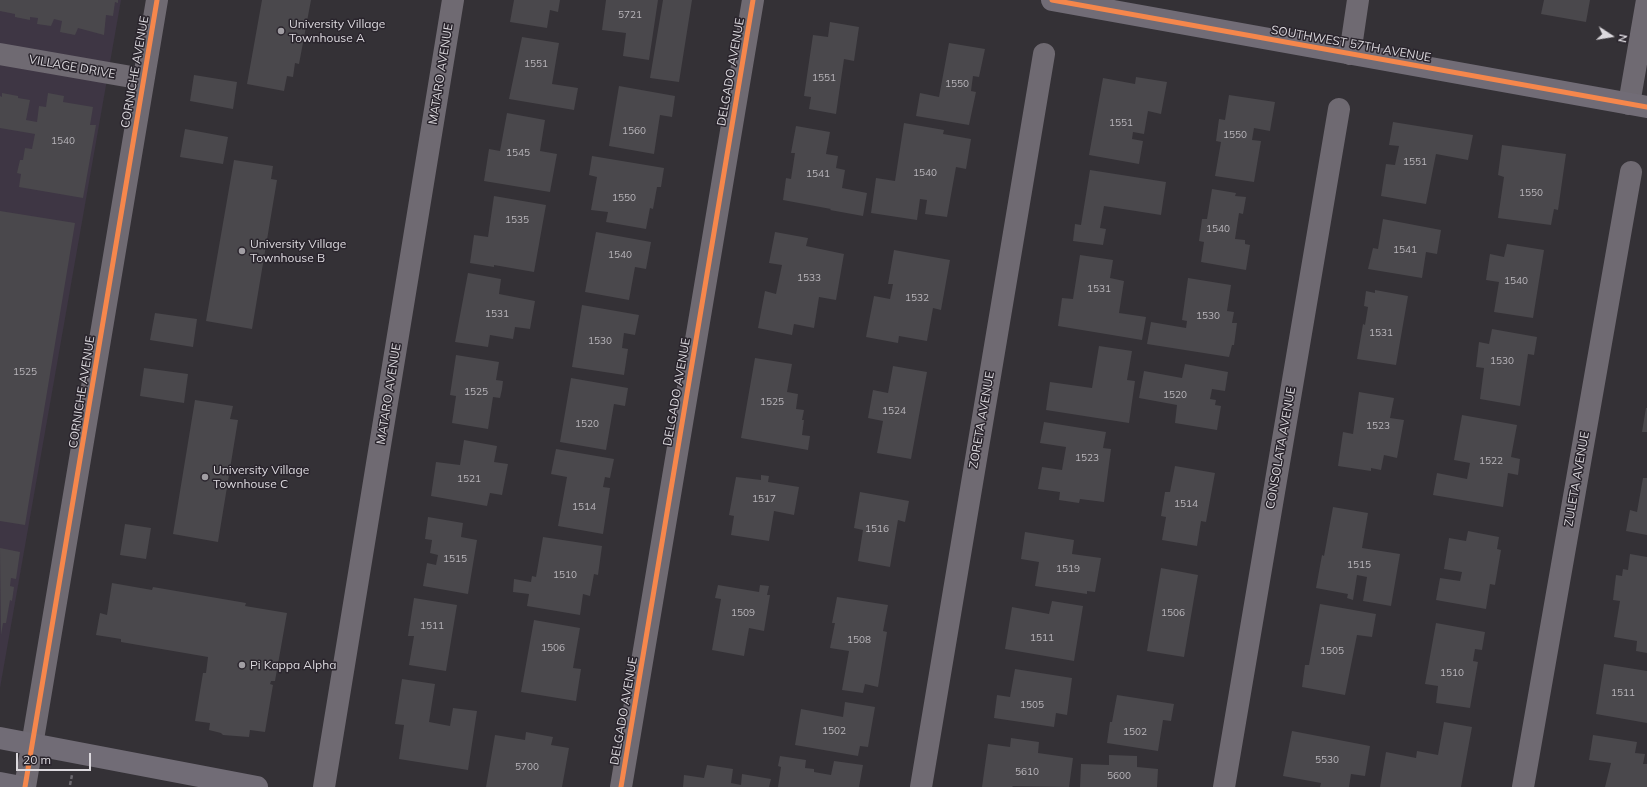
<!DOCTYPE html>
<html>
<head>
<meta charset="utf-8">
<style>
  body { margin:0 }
  #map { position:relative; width:1647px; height:787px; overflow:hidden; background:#343136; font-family:Mulish,sans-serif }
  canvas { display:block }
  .north { position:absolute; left:1591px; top:16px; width:40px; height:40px; -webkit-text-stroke:3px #2a252d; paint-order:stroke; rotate:102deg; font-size:11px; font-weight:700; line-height:16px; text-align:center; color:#dcd9de }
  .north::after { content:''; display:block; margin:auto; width:14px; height:18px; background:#dcd9de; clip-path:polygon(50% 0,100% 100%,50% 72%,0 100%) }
  .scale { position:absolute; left:16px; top:753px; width:75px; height:18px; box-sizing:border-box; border:2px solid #dcd9de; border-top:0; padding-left:5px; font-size:12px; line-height:14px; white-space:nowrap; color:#dcd9de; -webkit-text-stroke:3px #2a252d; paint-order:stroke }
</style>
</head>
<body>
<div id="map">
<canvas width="1647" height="787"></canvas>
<div class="north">N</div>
<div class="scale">20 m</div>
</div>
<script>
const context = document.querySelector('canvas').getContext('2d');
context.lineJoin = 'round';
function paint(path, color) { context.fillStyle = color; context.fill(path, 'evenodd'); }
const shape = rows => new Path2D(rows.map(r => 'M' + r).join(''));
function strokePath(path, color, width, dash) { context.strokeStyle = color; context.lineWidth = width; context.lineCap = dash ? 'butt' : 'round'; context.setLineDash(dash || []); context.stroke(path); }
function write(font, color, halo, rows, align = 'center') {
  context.font = font + ' Mulish,sans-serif'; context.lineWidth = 3; context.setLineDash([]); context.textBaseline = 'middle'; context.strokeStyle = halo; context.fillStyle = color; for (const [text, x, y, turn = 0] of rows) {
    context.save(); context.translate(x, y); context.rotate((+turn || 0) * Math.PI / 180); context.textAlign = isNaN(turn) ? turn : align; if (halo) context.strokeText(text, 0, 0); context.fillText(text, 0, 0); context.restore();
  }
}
paint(shape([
  [0,0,121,0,0,688]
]), '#3e3644');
paint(shape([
  [0,0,118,0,118,3,115,2,113,16,106,15,104,35,78,28,75,35,60,32,62,21,54,19,51,26,37,24,38,18,30,17,30,20,15,17,15,14,0,11],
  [262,0,311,0,299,64,295,63,293,77,287,76,284,91,247,84],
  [514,0,560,0,558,12,550,10,547,28,510,22],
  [606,0,658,0,649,60,623,56,626,33,602,30],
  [663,0,692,0,679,82,650,78],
  [1544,0,1590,0,1586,22,1541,14],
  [830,22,859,27,854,61,844,59,836,114,809,109,811,97,804,96,813,35,828,37],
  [522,37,559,43,552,84,578,88,574,110,509,99],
  [949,43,985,49,979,77,973,76,971,91,976,92,969,125,916,116,920,93,939,97],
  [194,75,237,82,233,109,190,101],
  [1136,77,1167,82,1161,114,1148,111,1144,134,1133,132,1132,139,1143,141,1139,164,1089,155,1103,78,1135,84],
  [619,86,675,96,672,117,660,115,654,154,609,146],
  [2,93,18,96,18,98,30,100,26,120,37,122,39,106,46,107,48,93,64,96,63,102,93,107,90,125,96,125,83,198,19,187,21,174,17,173,20,160,23,160,25,148,32,149,35,134,0,128,0,96,2,97],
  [1229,95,1275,102,1270,131,1254,128,1252,140,1261,141,1254,182,1215,176,1221,142,1216,141,1219,119,1225,120],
  [507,113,545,120,540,151,557,154,550,192,484,181,489,149,500,151],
  [1393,122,1473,135,1468,160,1436,154,1426,204,1381,196,1386,164,1395,165,1399,146,1389,145],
  [904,123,944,130,943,134,971,139,966,169,956,167,947,217,925,214,927,200,920,199,917,220,871,213,876,178,895,181],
  [796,126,830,132,826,154,838,156,836,168,845,170,842,188,867,193,863,216,830,210,831,209,783,200,786,178,791,179,795,153,791,153],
  [185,129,228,137,223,164,180,157],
  [1502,145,1566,154,1558,210,1554,209,1551,225,1498,218,1504,177,1498,175],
  [592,156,664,168,661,187,657,187,653,209,650,208,646,229,606,222,608,212,591,210,597,177,589,175],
  [234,160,273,166,271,179,277,180,252,329,206,321],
  [1090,170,1166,182,1161,215,1104,206,1100,228,1106,229,1103,245,1073,241,1075,224,1081,225],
  [1212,189,1236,193,1235,196,1246,197,1243,214,1239,213,1235,239,1245,240,1245,244,1250,245,1246,270,1201,262,1204,242,1199,241,1202,219,1207,219],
  [494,196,546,205,534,272,494,265,494,267,470,263,474,235,488,237],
  [0,211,75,223,25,525,0,521],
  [1383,219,1441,230,1437,254,1426,252,1422,278,1368,269,1373,248,1378,249],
  [596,232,651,242,646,269,635,267,629,300,585,292],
  [775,232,808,238,806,246,844,254,836,300,819,297,814,328,794,324,792,335,758,328,765,291,776,294,782,265,769,263],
  [1507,244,1544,250,1533,318,1494,312,1499,282,1486,280,1490,254,1504,257],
  [894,250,950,260,941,310,933,308,927,341,899,336,898,343,866,337,874,296,890,299,893,284,888,284],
  [1080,255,1113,260,1110,278,1124,281,1119,313,1146,317,1142,340,1058,326,1062,298,1073,299],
  [468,273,501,279,499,294,535,301,530,329,515,327,513,339,490,335,488,347,455,342],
  [1188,278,1231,285,1227,311,1234,312,1232,323,1237,323,1234,345,1232,345,1229,357,1147,344,1151,322,1186,328,1187,321,1182,320],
  [1375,290,1408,296,1396,365,1357,359,1363,324,1365,325,1368,307,1364,306,1366,291,1375,293],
  [582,305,639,315,635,335,624,333,622,348,628,349,624,375,572,367],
  [155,313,197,319,193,347,150,340],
  [1492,329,1537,337,1534,355,1528,354,1520,406,1480,399,1484,368,1476,367,1479,342,1489,344],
  [1099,346,1132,351,1127,380,1135,381,1129,423,1046,410,1050,382,1092,388],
  [456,355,499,362,496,380,503,381,502,389,500,398,493,397,488,429,452,423,456,396,450,395],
  [755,358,792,364,787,392,798,394,796,409,804,410,802,420,804,420,802,435,810,436,808,450,741,438],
  [1185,364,1228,372,1225,391,1212,389,1210,399,1216,400,1215,405,1221,406,1217,430,1175,423,1177,405,1139,398,1144,371,1182,378],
  [893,366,927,372,911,459,877,453,883,421,868,418,873,390,888,393],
  [144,368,188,374,184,403,140,396],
  [571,378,628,388,625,406,614,404,606,450,560,442],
  [1359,392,1394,398,1390,418,1404,420,1397,458,1384,455,1381,470,1371,468,1371,471,1338,466,1343,432,1353,434],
  [195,400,233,406,230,419,238,420,218,542,173,534],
  [1646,408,1647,408,1647,432,1642,432],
  [1462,415,1517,425,1511,457,1520,459,1518,475,1508,473,1503,507,1433,495,1437,473,1467,479,1470,463,1454,460],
  [1044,422,1106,432,1103,448,1111,449,1104,502,1080,499,1079,503,1059,500,1060,492,1038,489,1042,467,1062,470,1066,447,1040,443],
  [464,440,497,446,494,462,508,464,502,495,490,493,487,506,431,496,436,462,460,465],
  [556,449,614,459,610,478,605,477,603,487,610,488,603,534,558,526,567,477,551,474],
  [1175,466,1215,473,1206,522,1201,521,1197,546,1162,540,1166,517,1161,516,1165,492,1170,492],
  [761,475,769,476,768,482,799,487,794,515,774,511,769,541,731,535,734,516,729,515,736,477,761,480],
  [1643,478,1647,478,1647,535,1626,531,1630,510,1637,512],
  [860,492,909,501,905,522,898,520,890,567,858,561,863,530,854,528],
  [1333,507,1368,513,1362,548,1400,554,1391,606,1363,601,1367,577,1357,575,1353,600,1347,598,1348,594,1316,588,1322,555,1324,556],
  [428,517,463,523,461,537,477,540,468,594,423,586,427,563,436,565,438,555,430,553,432,540,425,539],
  [125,524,151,528,146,559,120,555],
  [1468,531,1499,537,1497,549,1501,550,1495,585,1490,584,1486,609,1436,600,1440,578,1460,581,1462,572,1444,569,1449,538,1466,541],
  [1025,532,1074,540,1072,554,1101,558,1095,592,1087,591,1087,594,1035,586,1039,562,1021,559],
  [543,537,602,546,598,575,594,574,590,596,583,594,580,615,527,606,529,594,513,592,514,579,531,582,532,576,536,577],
  [0,548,20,552,16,579,11,578,10,586,14,587,12,601,10,600,6,623,3,623,1,635],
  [1630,554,1647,557,1647,653,1636,651,1637,641,1614,637,1620,601,1613,600,1616,575,1622,576,1623,569,1628,570],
  [1161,568,1198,575,1184,657,1147,651],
  [112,583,152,590,153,587,246,603,245,606,287,613,275,681,271,681,270,684,273,685,265,732,250,730,249,737,223,735,221,733,209,730,210,723,195,721,203,673,206,673,208,657,121,642,121,639,96,635,100,613,107,615],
  [718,585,759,592,760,585,769,586,767,595,770,595,764,631,749,628,744,656,712,650,721,599,715,598],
  [837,597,888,605,883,631,887,632,878,687,865,684,863,693,842,690,849,651,830,648,835,623,832,623],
  [414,598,457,605,446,671,409,665,414,636,408,636],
  [1052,601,1083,606,1074,661,1005,649,1012,607,1049,614],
  [1320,604,1376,614,1372,637,1357,635,1345,695,1302,687,1305,665,1309,665],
  [534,620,580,628,573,668,581,669,576,701,521,692],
  [1436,623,1485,632,1482,650,1475,649,1473,661,1478,662,1470,708,1436,703,1438,686,1425,684],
  [1604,664,1647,671,1647,723,1596,714],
  [1015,669,1072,678,1067,715,1056,713,1054,727,994,718,997,695,1010,697],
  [402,679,435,684,429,722,450,726,453,708,477,711,468,770,399,759,404,725,395,724],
  [1117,695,1174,704,1171,721,1163,720,1158,751,1107,743,1110,722,1112,722],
  [845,702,875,707,868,747,860,746,858,756,795,745,801,709,843,717],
  [1444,722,1472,727,1461,787,1380,787,1386,752,1416,758,1417,751,1438,755],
  [1292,731,1370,746,1365,776,1351,774,1349,787,1320,787,1321,783,1283,776],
  [526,732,553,737,551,745,569,748,562,787,486,787,495,735,525,740],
  [1593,735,1637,742,1635,753,1645,754,1643,764,1647,764,1647,787,1605,787,1611,763,1589,760],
  [1011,738,1039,742,1038,753,1073,758,1069,787,1013,786,1012,787,982,787,988,744,1010,747],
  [1109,755,1137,756,1137,767,1158,769,1157,787,1080,787,1081,764,1109,765],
  [780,756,806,760,805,768,814,769,814,772,831,775,834,761,863,765,859,787,778,787,781,767,778,766],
  [707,765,733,769,731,783,741,785,742,774,771,779,769,787,683,787,684,775,704,778]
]), '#4a484c');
strokePath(shape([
  [70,785,72,775]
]), '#6b686e', 2.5, [4, 2]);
strokePath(shape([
  [0,54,143,79],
  [1350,54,1358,0],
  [1629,104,1647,0],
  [25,787,157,0],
  [324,787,453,0],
  [621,787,753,0],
  [921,787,1044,54],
  [1224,787,1339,109],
  [1523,787,1631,172]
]), '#6f6a72', 22);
strokePath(shape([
  [1052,0,1647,107],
  [0,738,257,787],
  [0,783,21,787]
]), '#716c76', 22);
strokePath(shape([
  [1052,0,1647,107],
  [25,787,157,0],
  [621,787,753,0]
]), '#f5874c', 5);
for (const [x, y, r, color] of [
  [281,31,4,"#a19ea3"],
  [242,251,4,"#a19ea3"],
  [205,477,4,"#a19ea3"],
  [242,665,4,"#a19ea3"]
]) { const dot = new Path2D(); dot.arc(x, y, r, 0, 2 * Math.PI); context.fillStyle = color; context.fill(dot); strokePath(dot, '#2a252d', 1.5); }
write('10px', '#b8b5ba', null, [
  ["5721",630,15],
  ["1551",536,64],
  ["1551",824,78],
  ["1550",957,84],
  ["1551",1121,123],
  ["1560",634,131],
  ["1550",1235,135],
  ["1540",63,141],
  ["1545",518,153],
  ["1551",1415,162],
  ["1540",925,173],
  ["1541",818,174],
  ["1550",1531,193],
  ["1550",624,198],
  ["1535",517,220],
  ["1540",1218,229],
  ["1541",1405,250],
  ["1540",620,255],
  ["1533",809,278],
  ["1540",1516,281],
  ["1531",1099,289],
  ["1532",917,298],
  ["1531",497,314],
  ["1530",1208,316],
  ["1531",1381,333],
  ["1530",600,341],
  ["1530",1502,361],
  ["1525",25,372],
  ["1525",476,392],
  ["1520",1175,395],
  ["1525",772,402],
  ["1524",894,411],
  ["1520",587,424],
  ["1523",1378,426],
  ["1523",1087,458],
  ["1522",1491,461],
  ["1521",469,479],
  ["1517",764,499],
  ["1514",1186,504],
  ["1514",584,507],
  ["1516",877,529],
  ["1515",455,559],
  ["1515",1359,565],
  ["1519",1068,569],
  ["1510",565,575],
  ["1509",743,613],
  ["1506",1173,613],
  ["1511",432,626],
  ["1511",1042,638],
  ["1508",859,640],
  ["1506",553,648],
  ["1505",1332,651],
  ["1510",1452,673],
  ["1511",1623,693],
  ["1505",1032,705],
  ["1502",834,731],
  ["1502",1135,732],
  ["5530",1327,760],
  ["5700",527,767],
  ["5610",1027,772],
  ["5600",1119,776]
]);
write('12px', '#dcd9de', '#2a252d', [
  ["University Village",289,24],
  ["Townhouse A",289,38],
  ["University Village",250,244],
  ["Townhouse B",250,258],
  ["University Village",213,470],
  ["Townhouse C",213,484],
  ["Pi Kappa Alpha",250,665]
], 'left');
write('12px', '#dcd9de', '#2a252d', [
  ["SOUTHWEST 57TH AVENUE",1351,44,10],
  ["VILLAGE DRIVE",72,67,10],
  ["CORNICHE AVENUE",135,72,-80],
  ["DELGADO AVENUE",731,72,-80],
  ["MATARO AVENUE",441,74,-81],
  ["CORNICHE AVENUE",82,392,-81],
  ["DELGADO AVENUE",677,392,-80],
  ["MATARO AVENUE",389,394,-81],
  ["ZORETA AVENUE",982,420,-80],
  ["CONSOLATA AVENUE",1281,448,-80],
  ["ZULETA AVENUE",1577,479,-80],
  ["DELGADO AVENUE",624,711,-80]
]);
</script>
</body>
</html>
